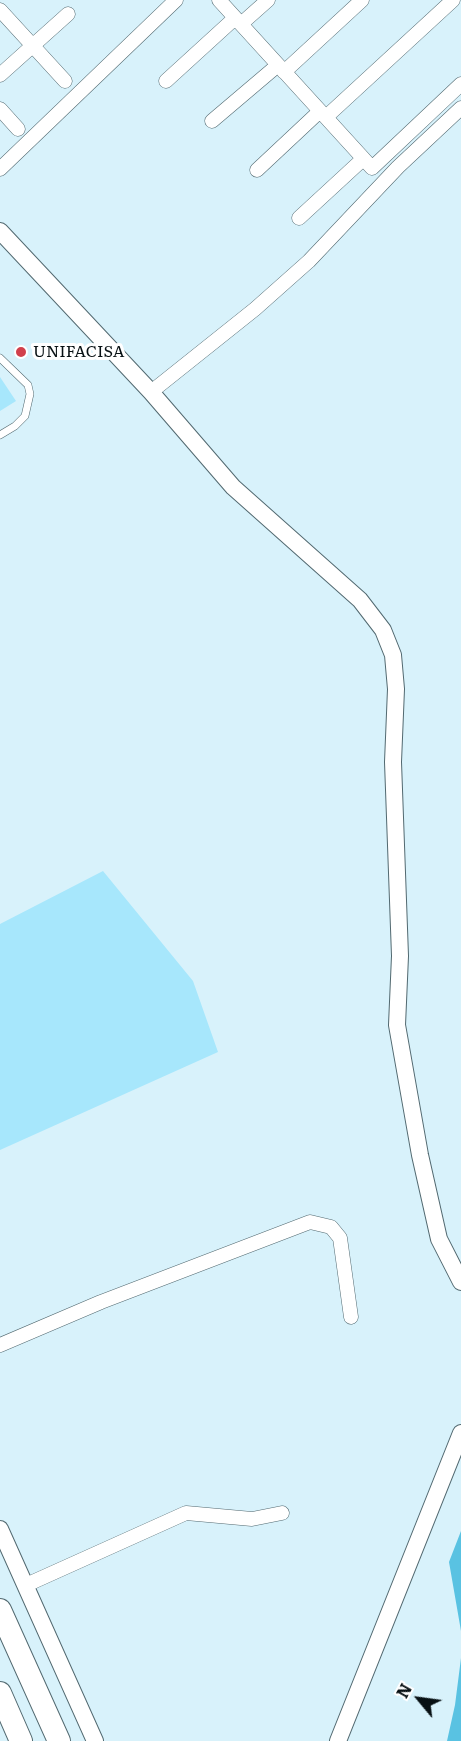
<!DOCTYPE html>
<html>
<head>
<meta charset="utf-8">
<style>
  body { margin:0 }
  #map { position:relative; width:461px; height:1741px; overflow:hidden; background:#d8f2fb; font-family:Literata,serif }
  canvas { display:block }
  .north { position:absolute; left:389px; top:1669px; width:60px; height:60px; -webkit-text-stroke:4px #fff; paint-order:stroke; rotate:299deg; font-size:16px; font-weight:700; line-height:24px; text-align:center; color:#071013 }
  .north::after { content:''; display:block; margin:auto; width:21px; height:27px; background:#071013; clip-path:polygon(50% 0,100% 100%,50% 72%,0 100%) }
</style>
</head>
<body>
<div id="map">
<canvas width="461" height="1741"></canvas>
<div class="north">N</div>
</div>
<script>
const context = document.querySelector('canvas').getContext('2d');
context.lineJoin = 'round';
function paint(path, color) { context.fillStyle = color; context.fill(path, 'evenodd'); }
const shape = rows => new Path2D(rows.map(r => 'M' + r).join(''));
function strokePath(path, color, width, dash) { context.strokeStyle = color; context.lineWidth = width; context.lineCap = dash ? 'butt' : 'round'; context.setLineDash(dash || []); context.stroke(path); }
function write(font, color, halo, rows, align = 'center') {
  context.font = font + ' Literata,serif'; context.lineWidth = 6; context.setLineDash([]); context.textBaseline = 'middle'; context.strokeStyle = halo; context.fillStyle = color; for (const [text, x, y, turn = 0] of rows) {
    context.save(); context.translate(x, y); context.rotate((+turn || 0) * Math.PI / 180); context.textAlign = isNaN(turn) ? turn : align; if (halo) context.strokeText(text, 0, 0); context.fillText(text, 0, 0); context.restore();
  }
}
paint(shape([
  [0,377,16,401,0,411],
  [103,871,193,981,218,1052,0,1150,0,924]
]), '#a7e7fc');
paint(shape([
  [461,1531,461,1631,449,1562],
  [461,1658,461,1741,447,1741,455,1705]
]), '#59c2e2');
const service = shape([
  [0,358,28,385,30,394,25,416,15,426,0,435]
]);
const minor = shape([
  [219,0,372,168,461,84],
  [0,10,65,81],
  [241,24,268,0],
  [284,72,362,0],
  [0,75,68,14],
  [166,81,235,18],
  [0,109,18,129],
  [326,117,453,0],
  [212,121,278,65],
  [0,169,176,0],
  [257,170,320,111],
  [299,218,363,159],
  [151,392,255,309,309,261,398,167,461,108],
  [0,1345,101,1302,310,1222,331,1227,340,1238,351,1317],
  [26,1585,186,1513,252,1519,282,1513]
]);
const tertiary = shape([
  [0,231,151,392,233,487,360,600,383,630,393,655,396,689,393,762,400,956,397,1025,420,1155,439,1239,461,1282],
  [0,1529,95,1741],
  [338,1741,461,1433]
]);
const trunk = shape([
  [0,1610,59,1741],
  [0,1693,21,1741]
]);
strokePath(service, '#526970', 8);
strokePath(minor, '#526970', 15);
strokePath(tertiary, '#526970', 18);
strokePath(trunk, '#526970', 24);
strokePath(service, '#fff', 7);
strokePath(minor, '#fff', 14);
strokePath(tertiary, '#fff', 16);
strokePath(trunk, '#fff', 22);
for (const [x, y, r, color] of [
  [21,352,6,"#d1404c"]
]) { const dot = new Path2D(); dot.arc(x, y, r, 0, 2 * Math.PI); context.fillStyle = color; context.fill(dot); strokePath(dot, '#fff', 2); }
write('16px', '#071013', '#fff', [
  ["UNIFACISA",33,352]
], 'left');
</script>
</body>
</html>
